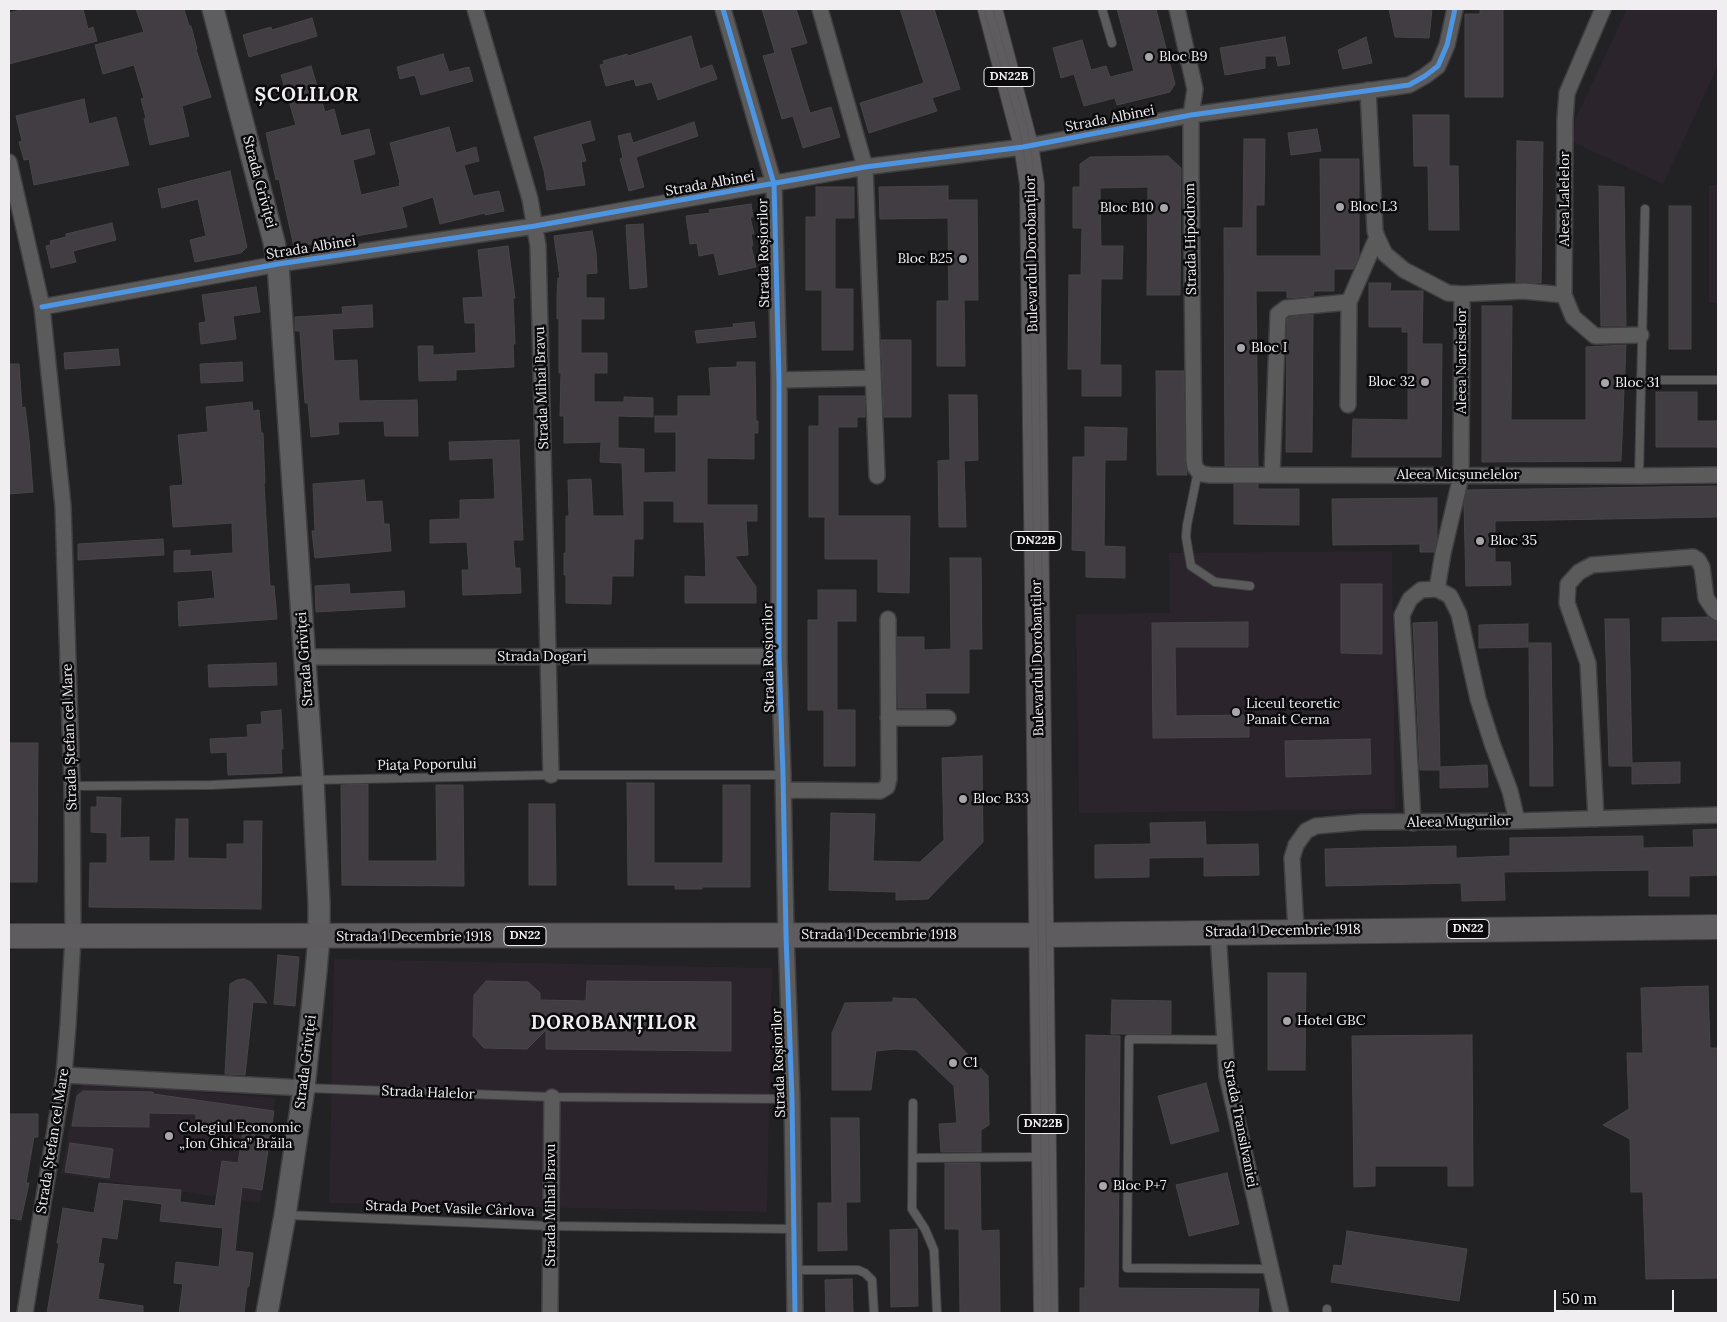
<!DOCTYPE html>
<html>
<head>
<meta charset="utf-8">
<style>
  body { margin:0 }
  #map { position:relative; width:1727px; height:1322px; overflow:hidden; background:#222123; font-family:Lora,serif }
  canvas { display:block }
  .frame { position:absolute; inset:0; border:10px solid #f0eef1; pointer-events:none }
  .scale { position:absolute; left:1554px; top:1290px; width:120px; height:22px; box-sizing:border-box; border:2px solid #f0eef1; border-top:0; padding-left:6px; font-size:15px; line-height:18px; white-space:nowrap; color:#f0eef1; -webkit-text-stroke:4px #0b0a0c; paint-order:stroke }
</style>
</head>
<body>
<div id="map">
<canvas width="1727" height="1322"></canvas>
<div class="frame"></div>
<div class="scale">50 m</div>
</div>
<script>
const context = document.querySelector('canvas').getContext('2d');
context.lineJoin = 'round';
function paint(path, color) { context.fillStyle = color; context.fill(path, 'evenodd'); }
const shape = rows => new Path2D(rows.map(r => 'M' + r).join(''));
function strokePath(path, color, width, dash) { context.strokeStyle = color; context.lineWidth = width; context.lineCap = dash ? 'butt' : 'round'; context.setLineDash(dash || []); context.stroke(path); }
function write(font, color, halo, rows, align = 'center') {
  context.font = font + ' Lora,serif'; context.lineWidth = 5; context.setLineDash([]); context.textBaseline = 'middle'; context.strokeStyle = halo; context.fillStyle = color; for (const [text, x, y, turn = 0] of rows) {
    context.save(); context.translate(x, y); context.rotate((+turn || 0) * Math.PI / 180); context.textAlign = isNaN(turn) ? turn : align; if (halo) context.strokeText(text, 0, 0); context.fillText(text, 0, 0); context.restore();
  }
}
paint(shape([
  [1627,9,1718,9,1718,66,1663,184,1566,139],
  [1709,185,1718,185,1718,303,1709,303],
  [1392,551,1395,809,1079,813,1076,614,1170,613,1169,553],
  [334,959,772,968,767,1212,329,1203],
  [84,1083,275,1098,260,1203,61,1174,76,1091]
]), '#2b242c');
const building = shape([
  [24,9,83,9,88,29,93,27,97,41,9,64,9,13,24,9],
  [136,9,184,9,189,26,191,26,197,49,196,49,211,97,182,106,189,136,150,145,144,119,146,118,141,99,144,98,134,65,103,74,95,45,144,32,136,9],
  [762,9,796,9,807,43,790,48,810,113,831,107,840,137,803,148,793,116,782,119,763,56,775,53,762,9],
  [900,9,934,9,960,89,932,98,937,111,869,133,860,103,924,83,900,9],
  [1117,9,1156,9,1175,84,1170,92,1117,105,1115,98,1084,106,1074,74,1061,78,1053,48,1082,40,1091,70,1106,66,1110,77,1134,71,1117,9],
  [1389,9,1432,9,1429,38,1395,37,1389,9],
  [1480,9,1503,9,1503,97,1465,97,1465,14,1480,14,1480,9],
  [312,18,317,36,249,57,243,35,271,27,272,30,312,18],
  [691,36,700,69,712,65,717,79,658,100,652,82,636,86,634,79,606,86,600,65,604,64,603,61,627,54,628,56,691,36],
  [1285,37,1290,64,1278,66,1276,56,1265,56,1265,68,1225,75,1220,48,1285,37],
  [1366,37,1372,63,1343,69,1338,50,1366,37],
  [443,54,449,72,469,67,473,81,421,95,415,75,400,79,397,67,443,54],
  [311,66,325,112,334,109,341,136,369,129,375,154,353,160,361,195,400,186,399,183,400,182,390,143,449,127,456,153,476,147,479,161,464,165,473,196,499,191,504,211,485,215,485,213,440,224,433,197,402,207,407,227,294,247,279,179,276,180,266,133,296,125,281,75,311,66],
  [84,99,89,124,116,117,129,165,34,185,29,159,24,160,19,142,22,141,16,116,84,99],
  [1413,115,1449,115,1449,166,1458,166,1459,230,1429,230,1428,166,1414,166,1413,115],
  [590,121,595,140,581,144,586,161,581,162,585,185,547,190,544,171,534,137,590,121],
  [694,122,698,136,636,157,644,187,629,191,620,159,623,158,618,136,630,133,633,143,694,122],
  [1317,129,1321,151,1291,155,1288,133,1317,129],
  [1244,139,1265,139,1264,205,1256,205,1256,256,1321,256,1320,159,1359,159,1359,255,1353,269,1334,269,1334,291,1314,291,1313,296,1287,298,1287,291,1256,291,1258,466,1225,466,1224,228,1243,228,1244,139],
  [1517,141,1543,142,1541,283,1516,282,1517,141],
  [1168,156,1181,168,1180,295,1147,295,1148,187,1100,188,1101,246,1123,246,1122,279,1101,279,1100,365,1121,365,1121,396,1082,396,1082,369,1068,369,1069,275,1081,275,1082,228,1073,228,1073,187,1080,187,1080,164,1090,157,1168,156],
  [230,171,247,247,241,253,195,262,190,240,206,236,198,199,162,208,158,189,230,171],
  [948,186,948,200,977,200,978,300,964,300,965,366,937,366,937,301,949,301,948,218,880,219,879,187,948,186],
  [1599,186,1624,187,1626,326,1601,326,1599,186],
  [816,187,854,187,854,218,835,218,835,289,853,289,853,350,822,350,822,290,806,290,806,217,816,217,816,187],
  [751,204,753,217,750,217,754,234,751,234,753,246,751,246,756,267,719,275,714,253,699,256,697,243,690,244,686,216,710,213,709,210,751,204],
  [1669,206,1691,206,1691,349,1669,349,1669,206],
  [112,223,116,240,73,251,76,262,51,268,46,246,51,245,50,241,66,237,66,234,112,223],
  [643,224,647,287,630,289,626,225,643,224],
  [592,231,596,252,597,273,586,274,586,298,604,298,604,319,581,319,581,353,607,353,607,373,594,373,594,402,624,402,624,397,653,398,653,417,618,416,618,448,644,449,644,473,676,472,676,432,655,432,655,416,678,416,678,396,711,396,709,368,737,367,737,362,755,362,756,421,758,421,758,433,754,433,754,459,707,458,707,505,757,505,757,521,746,521,748,555,735,556,756,587,756,603,685,603,685,576,706,577,704,522,674,522,674,501,643,501,643,539,634,539,633,576,612,576,611,604,566,603,566,575,564,575,564,553,566,553,566,516,569,516,568,480,591,479,593,516,624,516,622,463,600,462,601,442,564,443,564,416,560,416,561,373,559,373,559,319,557,319,557,295,558,278,560,278,554,236,592,231],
  [508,246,515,298,513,298,515,344,513,344,514,367,456,370,456,380,419,381,418,346,433,346,433,355,476,353,475,323,465,323,463,298,483,297,478,250,508,246],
  [1369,283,1391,283,1390,291,1423,291,1422,344,1442,344,1441,457,1352,457,1353,419,1408,420,1408,332,1402,332,1402,327,1369,327,1369,283],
  [256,287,260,312,233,316,236,339,201,344,199,323,206,322,202,295,256,287],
  [372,305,373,327,332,329,334,361,357,360,359,401,417,400,418,436,385,436,384,421,338,422,339,434,311,437,308,403,305,403,300,331,295,331,295,317,343,314,342,307,372,305],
  [1482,306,1512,306,1511,420,1586,420,1586,347,1626,345,1621,461,1482,462,1482,306],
  [1313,315,1312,452,1286,452,1287,319,1290,317,1313,315],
  [754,322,756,337,697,343,695,331,734,327,733,324,754,322],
  [881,340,911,340,911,417,884,417,881,340],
  [118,349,120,365,65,369,64,353,118,349],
  [242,362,243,381,201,383,200,364,242,362],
  [9,364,19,364,22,408,25,407,29,439,33,492,9,494,9,364],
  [1156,371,1184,371,1185,461,1187,475,1157,475,1156,371],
  [1656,392,1697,392,1697,421,1718,421,1718,447,1656,447,1656,392],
  [949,395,977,395,978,460,964,461,966,527,939,527,938,461,950,460,949,395],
  [819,396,865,396,865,417,857,417,857,427,838,427,838,516,910,516,909,593,878,592,878,559,825,559,825,517,809,517,809,426,819,426,819,396],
  [252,402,253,411,259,410,261,433,263,433,265,483,264,484,270,586,274,586,277,619,179,626,178,602,215,598,212,570,174,572,174,551,190,550,190,556,233,553,232,523,173,527,170,486,183,485,178,435,208,432,206,407,252,402],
  [1085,427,1127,428,1126,460,1105,460,1104,546,1125,547,1125,578,1086,577,1086,551,1072,550,1073,457,1085,457,1085,427],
  [519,440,523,540,513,540,515,568,520,568,521,593,463,595,462,570,469,570,467,542,430,543,430,520,460,519,460,500,495,499,493,458,450,460,449,442,519,440],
  [364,480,366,502,382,501,384,524,389,524,391,551,315,558,312,531,315,531,313,484,364,480],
  [1234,484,1258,484,1258,489,1299,489,1299,525,1234,524,1234,484],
  [1718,486,1718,517,1495,521,1495,562,1510,562,1511,585,1466,586,1464,504,1467,490,1718,486],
  [1437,498,1437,537,1434,552,1420,552,1420,544,1333,545,1332,499,1437,498],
  [163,539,164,555,78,560,78,544,163,539],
  [950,558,981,558,982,649,969,649,969,693,925,693,926,708,898,708,897,637,924,637,924,650,951,649,950,558],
  [349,584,350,594,404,591,405,607,316,612,315,586,349,584],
  [1341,584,1382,584,1382,654,1341,653,1341,584],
  [818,590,856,590,856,621,837,621,837,710,855,710,855,766,824,766,824,710,808,710,808,620,818,620,818,590],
  [1708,617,1718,622,1718,640,1662,641,1662,618,1708,617],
  [1605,619,1629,619,1632,763,1680,762,1680,783,1632,784,1632,766,1609,766,1605,619],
  [1248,622,1248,647,1175,647,1176,716,1249,715,1249,737,1153,738,1152,623,1248,622],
  [1437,622,1440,767,1487,765,1488,787,1440,788,1440,770,1420,770,1413,623,1437,622],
  [1528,624,1528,647,1479,648,1479,625,1528,624],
  [1529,643,1551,643,1553,786,1530,786,1529,643],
  [276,663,277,685,209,687,208,665,276,663],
  [281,710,283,749,281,749,282,773,228,775,227,752,211,753,210,739,248,737,247,725,262,724,261,712,281,710],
  [1370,739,1371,774,1286,777,1285,741,1370,739],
  [9,743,38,743,37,882,9,882,9,743],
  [982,756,983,842,928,899,896,900,896,892,829,890,831,813,875,814,873,861,920,862,944,840,942,758,982,756],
  [627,783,654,783,654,863,723,863,723,785,750,785,750,887,702,887,702,889,675,889,675,885,628,885,627,783],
  [368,784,368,861,437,861,436,785,463,785,464,886,342,885,341,785,368,784],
  [97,797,121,798,120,838,149,837,149,861,175,861,176,819,188,819,188,858,227,859,227,844,244,844,244,821,262,821,261,909,89,907,90,863,107,863,107,833,91,832,91,807,97,807,97,797],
  [529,804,555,804,556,885,529,885,529,804],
  [1205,822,1206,845,1258,844,1259,875,1204,876,1204,857,1149,858,1149,877,1095,878,1095,845,1151,844,1150,823,1205,822],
  [1718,829,1718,875,1689,876,1689,896,1649,896,1649,870,1504,872,1505,900,1462,901,1461,883,1326,886,1325,849,1456,846,1456,858,1510,856,1510,838,1643,836,1643,848,1694,847,1693,830,1718,829],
  [278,955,299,957,295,1006,274,1004,278,955],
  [1268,973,1306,973,1305,1070,1268,1070,1268,973],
  [244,979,251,982,267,1003,253,1002,245,1075,225,1074,230,984,237,980,244,979],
  [486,981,528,982,540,993,540,1000,586,1001,587,981,731,982,731,1051,546,1049,546,1030,527,1049,484,1048,473,1036,474,995,486,981],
  [1708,986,1710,1048,1718,1048,1718,1278,1646,1279,1643,1192,1631,1192,1630,1139,1603,1125,1629,1109,1627,1053,1643,1053,1641,988,1708,986],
  [893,998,916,999,988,1076,989,1125,981,1130,981,1152,941,1152,939,1124,957,1123,954,1086,916,1050,895,1049,876,1051,871,1090,832,1090,832,1033,845,1003,893,1002,893,998],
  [1112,1000,1171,1001,1171,1034,1111,1034,1112,1000],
  [1086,1035,1120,1036,1118,1288,1259,1289,1258,1313,1080,1313,1080,1288,1085,1288,1086,1035],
  [1472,1035,1473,1186,1448,1186,1448,1166,1375,1166,1375,1186,1354,1187,1352,1036,1472,1035],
  [1206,1083,1219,1131,1171,1144,1158,1096,1206,1083],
  [83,1091,153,1092,153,1094,274,1111,262,1190,242,1187,235,1251,253,1253,249,1286,247,1287,244,1313,179,1313,183,1284,174,1283,176,1262,219,1267,223,1228,160,1221,162,1204,123,1199,117,1239,102,1237,98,1263,104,1264,98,1299,143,1306,143,1313,47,1313,59,1243,57,1243,63,1208,94,1213,99,1183,181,1190,180,1202,215,1206,222,1161,238,1163,243,1132,226,1129,226,1127,196,1126,196,1114,149,1113,149,1127,72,1126,77,1096,83,1091],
  [9,1114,38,1114,38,1137,34,1137,26,1183,29,1183,21,1220,9,1218,9,1152,11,1136,9,1136,9,1114],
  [831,1118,859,1118,860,1202,846,1202,847,1250,818,1251,818,1203,832,1203,831,1118],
  [70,1143,113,1149,109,1178,65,1172,70,1143],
  [945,1163,980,1163,981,1231,999,1230,1000,1313,960,1313,959,1229,945,1229,945,1163],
  [1227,1173,1239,1224,1189,1236,1176,1185,1227,1173],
  [917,1229,918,1306,891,1307,890,1230,917,1229],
  [1347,1231,1467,1249,1459,1301,1331,1282,1334,1265,1342,1266,1347,1231],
  [852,1279,853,1313,826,1313,825,1280,852,1279]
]);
paint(building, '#413d43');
strokePath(building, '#474647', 1);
const service = shape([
  [1102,9,1112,43],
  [1641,380,1718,380],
  [1198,471,1187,525,1186,537,1191,566,1215,582,1250,586],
  [1639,476,1645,209],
  [72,786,212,785,313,780,551,775,783,775],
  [1225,1040,1129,1039,1127,1268,1271,1269],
  [306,1088,552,1097,792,1099],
  [913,1103,912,1209,925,1229,934,1250,937,1313],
  [913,1158,1041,1157],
  [287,1215,551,1226,794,1229],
  [794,1270,858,1270,865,1273,872,1280,874,1313],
  [1327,1309,1327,1313]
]);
const minor = shape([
  [475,9,530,199,538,246,551,775],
  [723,9,774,184,779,380,779,656,783,775,786,935,792,1099,795,1313],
  [820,9,865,167,877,476],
  [1177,9,1195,89,1191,115,1191,175,1194,461,1195,467,1198,471,1203,474,1210,475,1639,476,1718,475],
  [1368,90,1375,231,1377,237,1385,254,1404,270,1448,293,1462,294,1524,291,1564,295,1565,119,1567,93,1603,9],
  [9,162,42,307,63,506,72,786,73,937,68,1025,64,1075,25,1313],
  [1564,295,1573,317,1595,336,1641,335],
  [42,307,278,264,535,226,865,167,1023,147,1191,115,1409,85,1425,76,1438,66,1447,45,1455,9],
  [779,380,873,378],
  [1348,405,1349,302,1377,237],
  [1272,475,1278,314,1286,308,1349,302],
  [1437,589,1443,553,1459,485,1461,466,1462,294],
  [305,657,779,656],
  [888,718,948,718],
  [783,790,880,791,887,787,889,779,888,619],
  [1596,819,1588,663,1567,603,1568,584,1579,572,1592,565,1693,557,1698,560,1702,567,1706,598,1714,610,1718,613],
  [1413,823,1402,615,1410,599,1421,590,1437,589,1450,596,1459,614,1478,699,1492,743,1510,791,1517,821],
  [1296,931,1292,858,1296,845,1306,831,1316,826,1362,822,1517,821,1718,815],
  [1218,932,1227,1076,1281,1313],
  [64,1075,304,1088],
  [550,1313,552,1097]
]);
const secondary = shape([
  [213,9,274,242,278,264,313,780,319,903,319,937,316,971,304,1088,285,1215,267,1313]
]);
const primary = shape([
  [990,9,1026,146,1032,184,1046,1313],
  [9,936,1040,935,1718,927]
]);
strokePath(service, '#3f3e40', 10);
strokePath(minor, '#3f3e40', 18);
strokePath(secondary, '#3f3e40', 24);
strokePath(primary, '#3f3e40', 26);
strokePath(service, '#5c5b5c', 8);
strokePath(minor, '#5c5b5c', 15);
strokePath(secondary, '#5e5d5f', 21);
strokePath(primary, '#5e5c5e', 24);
strokePath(shape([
  [984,9,1019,128,1023,147,1029,192,1043,1313],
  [993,9,1027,126,1037,192,1051,1313]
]), '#585759', 1);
strokePath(shape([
  [723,9,774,184,779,380,779,656,783,775,786,935,792,1099,795,1313],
  [42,307,278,264,535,226,865,167,1023,147,1191,115,1409,85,1425,76,1438,66,1447,45,1455,9]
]), '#4d94e3', 5);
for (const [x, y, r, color] of [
  [1149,57,5,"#a8a6a9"],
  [1340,207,5,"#a8a6a9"],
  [1164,208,5,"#a8a6a9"],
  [963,259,5,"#a8a6a9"],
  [1241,348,5,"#a8a6a9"],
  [1425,382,5,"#a8a6a9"],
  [1605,383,5,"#a8a6a9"],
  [1480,541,5,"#a8a6a9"],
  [1236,712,5,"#a8a6a9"],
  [963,799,5,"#a8a6a9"],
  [1287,1021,5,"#a8a6a9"],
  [953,1063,5,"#a8a6a9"],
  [169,1136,5,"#a8a6a9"],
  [1103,1186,5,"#a8a6a9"]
]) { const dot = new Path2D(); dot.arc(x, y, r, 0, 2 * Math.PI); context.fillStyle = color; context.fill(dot); strokePath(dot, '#0b0a0c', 2); }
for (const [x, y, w] of [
  [1009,77,50],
  [1036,541,50],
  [1468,929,42],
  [525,936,42],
  [1043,1124,50]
]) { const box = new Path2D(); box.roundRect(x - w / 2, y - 9.5, w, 19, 4); context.fillStyle = '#0b0a0c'; context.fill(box); strokePath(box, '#f0eef1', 1); }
write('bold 12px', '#f0eef1', null, [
  ["DN22B",1009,77],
  ["DN22B",1036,541],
  ["DN22",1468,929],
  ["DN22",525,936],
  ["DN22B",1043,1124]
]);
write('14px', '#f0eef1', '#0b0a0c', [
  ["Bloc B9",1159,57],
  ["Bloc L3",1350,207],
  ["Bloc B10",1154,208,"right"],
  ["Bloc B25",953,259,"right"],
  ["Bloc I",1251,348],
  ["Bloc 32",1415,382,"right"],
  ["Bloc 31",1615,383],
  ["Bloc 35",1490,541],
  ["Liceul teoretic",1246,704],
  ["Panait Cerna",1246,720],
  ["Bloc B33",973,799],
  ["Hotel GBC",1297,1021],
  ["C1",963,1063],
  ["Colegiul Economic",179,1128],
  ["„Ion Ghica” Brăila",179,1144],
  ["Bloc P+7",1113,1186]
], 'left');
write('14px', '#f0eef1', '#0b0a0c', [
  ["Strada Albinei",1110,119,-11],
  ["Strada Griviței",259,182,75],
  ["Strada Albinei",710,184,-10],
  ["Aleea Lalelelor",1565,199,-90],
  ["Strada Hipodrom",1191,239,-91],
  ["Strada Albinei",311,248,-9],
  ["Strada Roșiorilor",764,253,-91],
  ["Bulevardul Dorobanților",1032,254,-91],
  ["Aleea Narciselor",1462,361,-90],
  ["Strada Mihai Bravu",542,388,-92],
  ["Aleea Micșunelelor",1458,475],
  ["Strada Dogari",542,657],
  ["Strada Roșiorilor",769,658,-91],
  ["Bulevardul Dorobanților",1038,658,-91],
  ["Strada Griviței",305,659,-94],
  ["Strada Ștefan cel Mare",70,737,-92],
  ["Piața Poporului",427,765,-1],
  ["Aleea Mugurilor",1459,822,-1],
  ["Strada 1 Decembrie 1918",1283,931,-1],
  ["Strada 1 Decembrie 1918",879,935],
  ["Strada 1 Decembrie 1918",414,937],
  ["Strada Griviței",306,1062,-83],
  ["Strada Roșiorilor",779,1063,-92],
  ["Strada Halelor",428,1093,2],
  ["Strada Transilvaniei",1240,1124,79],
  ["Strada Ștefan cel Mare",53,1141,-81],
  ["Strada Mihai Bravu",551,1205,-90],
  ["Strada Poet Vasile Cârlova",450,1209,2]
]);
context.letterSpacing = '1px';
write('bold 19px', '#f0eef1', '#0b0a0c', [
  ["ȘCOLILOR",307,96],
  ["DOROBANȚILOR",614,1024]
]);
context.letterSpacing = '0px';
</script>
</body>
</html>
